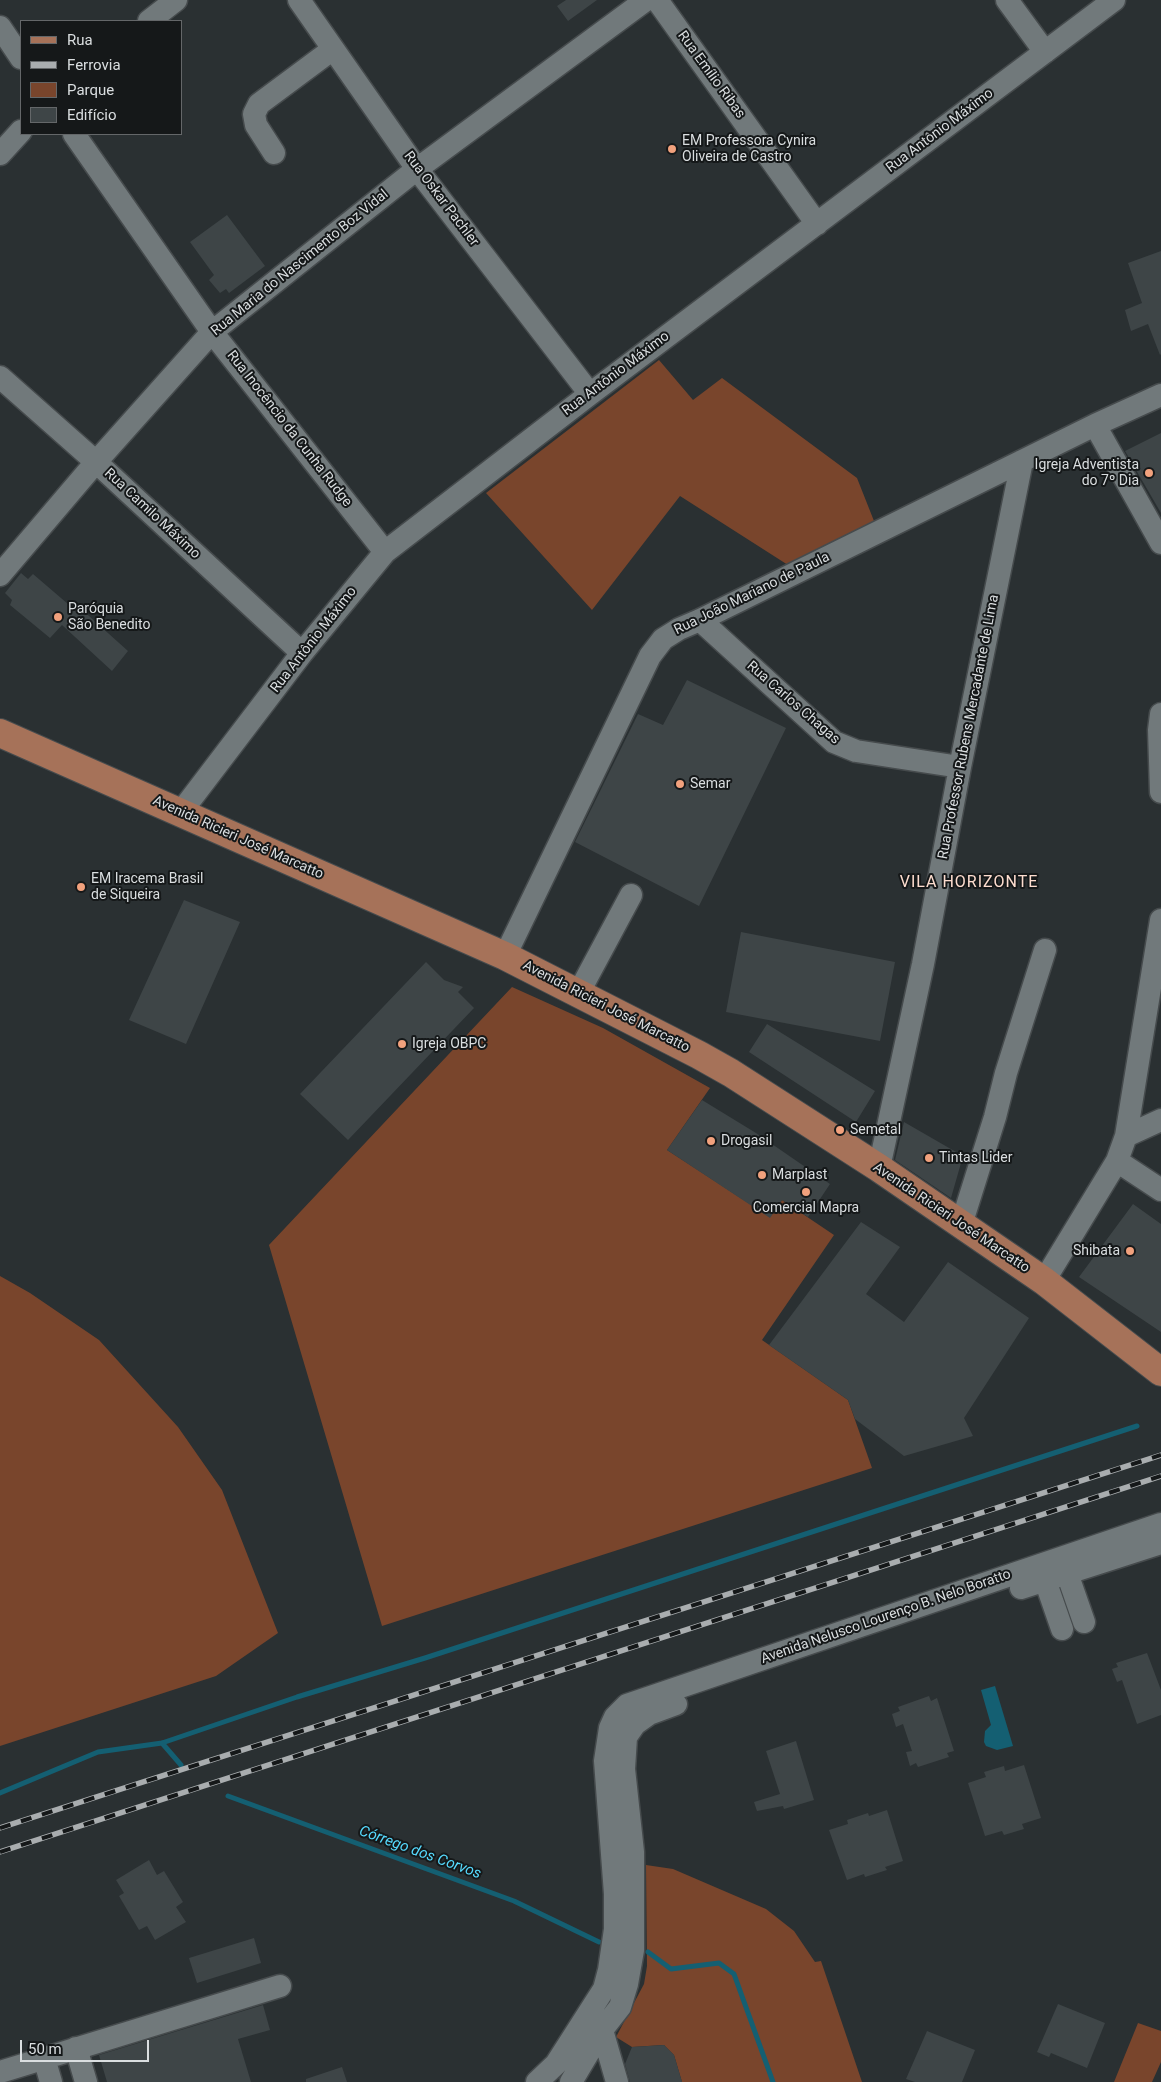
<!DOCTYPE html>
<html>
<head>
<meta charset="utf-8">
<style>
  body { margin:0 }
  #map { position:relative; width:1161px; height:2082px; overflow:hidden; background:#2a3032; font-family:Roboto,sans-serif }
  canvas { display:block }
  .legend { position:absolute; left:20px; top:20px; width:162px; height:115px; box-sizing:border-box; background:#151819; border:1px solid #646769; margin:0; padding:6px 9px; list-style:none; font-size:15px; color:#dadee0 }
  .legend li { display:flex; align-items:center; gap:10px; height:25px }
  .legend b { width:25px; border:1px solid #646769 }
  .scale { position:absolute; left:20px; top:2040px; width:129px; height:22px; box-sizing:border-box; border:2px solid #dadee0; border-top:0; padding-left:6px; font-size:15px; line-height:18px; white-space:nowrap; color:#dadee0; -webkit-text-stroke:4px #151819; paint-order:stroke }
</style>
</head>
<body>
<div id="map">
<canvas width="1161" height="2082"></canvas>
<ul class="legend">
<li><b style="height:6px;background:#a67259"></b>Rua</li>
<li><b style="height:6px;background:#a9adaf"></b>Ferrovia</li>
<li><b style="height:14px;background:#79452c"></b>Parque</li>
<li><b style="height:14px;background:#3e4547"></b>Edifício</li>
</ul>
<div class="scale">50 m</div>
</div>
<script>
const context = document.querySelector('canvas').getContext('2d');
context.lineJoin = 'round';
function paint(path, color) { context.fillStyle = color; context.fill(path, 'evenodd'); }
const shape = rows => new Path2D(rows.map(r => 'M' + r).join(''));
function strokePath(path, color, width, dash) { context.strokeStyle = color; context.lineWidth = width; context.lineCap = dash ? 'butt' : 'round'; context.setLineDash(dash || []); context.stroke(path); }
function write(font, color, halo, rows, align = 'center') {
  context.font = font + ' Roboto,sans-serif'; context.lineWidth = 4; context.setLineDash([]); context.textBaseline = 'middle'; context.strokeStyle = halo; context.fillStyle = color; for (const [text, x, y, turn = 0] of rows) {
    context.save(); context.translate(x, y); context.rotate((+turn || 0) * Math.PI / 180); context.textAlign = isNaN(turn) ? turn : align; if (halo) context.strokeText(text, 0, 0); context.fillText(text, 0, 0); context.restore();
  }
}
paint(shape([
  [659,360,693,400,722,378,857,478,874,521,788,565,680,496,592,610,486,493],
  [512,987,603,1028,710,1088,667,1150,770,1217,782,1200,834,1235,762,1340,848,1400,872,1468,382,1626,269,1245],
  [0,1276,30,1293,99,1340,178,1427,222,1490,278,1633,216,1676,0,1746],
  [646,1865,673,1869,766,1909,794,1931,815,1962,821,1961,862,2082,682,2082,674,2055,664,2045,632,2047,616,2037,644,1984,647,1966],
  [1138,2023,1161,2031,1161,2062,1152,2082,1114,2082]
]), '#79452c');
paint(shape([
  [995,1686,1013,1746,997,1750,986,1746,984,1742,985,1731,991,1725,981,1690]
]), '#145f72');
strokePath(shape([
  [162,1743,181,1765],
  [0,1793,98,1752,162,1743,297,1697,425,1658,1137,1426],
  [228,1796,514,1901,599,1942],
  [648,1952,671,1969,719,1963,734,1974,773,2082]
]), '#145f72', 5);
paint(shape([
  [566,0,597,0,568,21,557,6],
  [227,215,265,266,229,293,226,289,220,293,209,280,214,275,190,242],
  [1161,251,1161,354,1160,355,1148,324,1131,331,1125,310,1142,303,1128,263],
  [1161,433,1161,513,1125,451],
  [21,573,28,579,33,574,75,610,79,607,128,651,112,671,62,625,50,638,10,605,12,600,5,593],
  [687,680,786,728,699,906,575,842,638,714,663,725],
  [184,900,240,922,186,1044,129,1020],
  [741,932,895,962,880,1041,726,1012],
  [426,962,444,980,463,987,458,992,474,1008,348,1140,300,1094],
  [767,1024,875,1091,856,1122,749,1052],
  [702,1100,756,1133,830,1184,808,1217,782,1200,770,1218,667,1150],
  [904,1122,963,1156,951,1198,895,1160],
  [1133,1204,1161,1224,1161,1332,1079,1277],
  [861,1222,900,1247,866,1294,904,1322,948,1262,1029,1318,964,1418,973,1436,904,1456,855,1419,848,1400,769,1345],
  [1147,1653,1161,1690,1161,1715,1137,1724,1122,1680,1117,1682,1112,1669,1118,1667,1116,1663],
  [929,1696,931,1701,937,1698,954,1751,947,1753,949,1757,918,1767,916,1763,910,1766,906,1752,912,1751,903,1724,896,1727,892,1714,900,1711,898,1707],
  [796,1741,814,1800,784,1809,783,1806,757,1811,754,1802,780,1794,766,1751],
  [1024,1765,1041,1818,1022,1824,1024,1829,1004,1835,1002,1831,985,1836,968,1783,986,1777,984,1772,1004,1766,1005,1771],
  [887,1810,903,1861,885,1867,887,1870,865,1877,864,1874,847,1880,829,1830,848,1824,847,1820,868,1813,869,1816],
  [149,1860,157,1875,164,1871,183,1902,176,1907,186,1922,155,1940,147,1926,139,1930,119,1896,124,1893,116,1880],
  [254,1938,261,1963,197,1983,189,1958],
  [1058,2004,1105,2023,1087,2068,1051,2053,1049,2057,1037,2052],
  [263,2005,270,2030,238,2039,251,2082,107,2082,99,2055],
  [927,2031,975,2050,962,2082,915,2082,906,2079],
  [664,2045,674,2055,682,2082,630,2082,625,2064,632,2047],
  [342,2067,347,2082,306,2082,306,2079]
]), '#3e4547');
const minor = shape([
  [299,0,417,169,590,394],
  [657,0,817,224],
  [1007,0,1045,52],
  [149,21,176,0],
  [0,27,21,58],
  [74,134,212,332,385,552],
  [274,153,256,125,254,114,259,104,333,49],
  [0,154,21,131],
  [0,377,96,462,302,653],
  [1095,425,1161,543],
  [0,575,96,462,212,332,417,169,646,0],
  [700,620,834,742,856,751,960,767],
  [1161,714,1159,730,1161,792],
  [181,812,302,653,385,552,590,394,1114,0],
  [505,956,650,656,663,639,679,629,700,620,1095,425,1161,395],
  [579,992,631,895],
  [1126,1136,1161,1120],
  [1117,1161,1161,1190],
  [879,1168,923,964,960,767,1022,461],
  [961,1225,995,1117,1006,1073,1045,950],
  [1044,1281,1117,1161,1126,1136,1161,920],
  [1067,1573,1084,1622],
  [1045,1580,1062,1629],
  [1021,1588,1161,1543],
  [602,2030,617,2082],
  [76,2048,86,2082],
  [44,2058,51,2082],
  [0,2072,280,1986],
  [537,2082,556,2064,604,1989,609,1970,615,1929,615,1894,605,1761,610,1728,615,1717,627,1705,1161,1524],
  [571,2082,602,2030,620,2007,627,1984,633,1950,633,1852,624,1769,626,1737,635,1724,649,1714,676,1704]
]);
const major = shape([
  [0,733,505,956,699,1055,731,1073,879,1168,1044,1281,1161,1372]
]);
strokePath(minor, '#464b4d', 25);
strokePath(major, '#464b4d', 30);
strokePath(minor, '#71797b', 22);
strokePath(major, '#a67259', 28);
const rail = shape([
  [0,1828,1161,1455],
  [0,1852,1161,1476]
]);
strokePath(rail, '#a9adaf', 5.5);
strokePath(rail, '#151819', 4, [11]);
for (const [x, y, r, color] of [
  [672,149,5,"#f1a17d"],
  [1149,473,5,"#f1a17d"],
  [58,617,5,"#f1a17d"],
  [680,784,5,"#f1a17d"],
  [81,887,5,"#f1a17d"],
  [402,1044,5,"#f1a17d"],
  [840,1130,5,"#f1a17d"],
  [711,1141,5,"#f1a17d"],
  [929,1158,5,"#f1a17d"],
  [762,1175,5,"#f1a17d"],
  [806,1192,5,"#f1a17d"],
  [1130,1251,5,"#f1a17d"]
]) { const dot = new Path2D(); dot.arc(x, y, r, 0, 2 * Math.PI); context.fillStyle = color; context.fill(dot); strokePath(dot, '#151819', 2); }
write('14px', '#dadee0', '#151819', [
  ["Rua Emílio Ribas",711,75,54],
  ["Rua Antônio Máximo",940,131,-37],
  ["Rua Oskar Pachler",441,199,53],
  ["Rua Maria do Nascimento Boz Vidal",300,263,-39],
  ["Rua Antônio Máximo",616,374,-37],
  ["Rua Inocêncio da Cunha Rudge",289,429,52],
  ["Rua Camilo Máximo",152,514,43],
  ["Rua João Mariano de Paula",752,594,-26],
  ["Rua Antônio Máximo",314,640,-52],
  ["Rua Carlos Chagas",793,703,41],
  ["Rua Professor Rubens Mercadante de Lima",969,727,-79],
  ["Avenida Ricieri José Marcatto",238,838,24],
  ["Avenida Ricieri José Marcatto",606,1007,27],
  ["Avenida Ricieri José Marcatto",951,1218,34],
  ["Avenida Nelusco Lourenço B. Nelo Boratto",886,1617,-19]
]);
write('14px', '#dadee0', '#151819', [
  ["EM Professora Cynira",682,141],
  ["Oliveira de Castro",682,157],
  ["Igreja Adventista",1139,465,"right"],
  ["do 7º Dia",1139,481,"right"],
  ["Paróquia",68,609],
  ["São Benedito",68,625],
  ["Semar",690,784],
  ["EM Iracema Brasil",91,879],
  ["de Siqueira",91,895],
  ["Igreja OBPC",412,1044],
  ["Semetal",850,1130],
  ["Drogasil",721,1141],
  ["Tintas Lider",939,1158],
  ["Marplast",772,1175],
  ["Comercial Mapra",806,1208,"center"],
  ["Shibata",1120,1251,"right"]
], 'left');
write('italic 15px', '#56dafe', '#151819', [
  ["Córrego dos Corvos",420,1853,20]
]);
context.letterSpacing = '1px';
write('16px', '#fdddcf', '#151819', [
  ["VILA HORIZONTE",969,883]
]);
context.letterSpacing = '0px';
</script>
</body>
</html>
